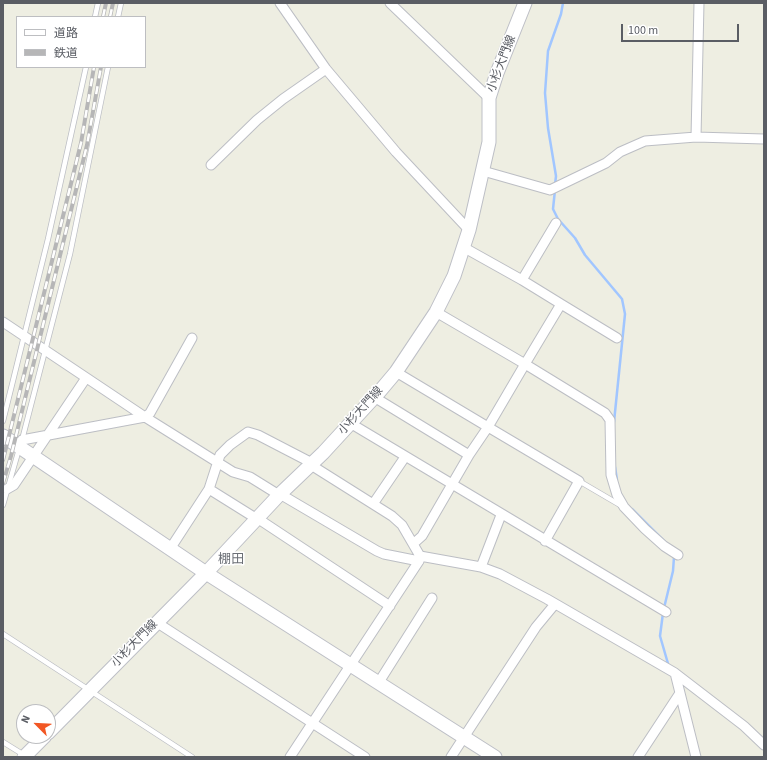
<!DOCTYPE html>
<html>
<head>
<meta charset="utf-8">
<style>
  body { margin:0 }
  #map { position:relative; width:767px; height:760px; overflow:hidden; background:#eeeee2; font-family:"Source Sans 3","Noto Sans JP",sans-serif }
  canvas { display:block }
  .frame { position:absolute; inset:0; border:4px solid #5a5d64; pointer-events:none }
  .legend { position:absolute; left:16px; top:16px; width:130px; height:52px; box-sizing:border-box; background:#fff; border:1px solid #bdbec1; margin:0; padding:5px 7px; list-style:none; font-size:12px; color:#5a5d64 }
  .legend li { display:flex; align-items:center; gap:8px; height:20px }
  .legend b { width:20px; border:1px solid #bdbec1 }
  .north { position:absolute; left:16px; top:704px; width:40px; height:40px; box-sizing:border-box; background:#fff; border:1px solid #bdbec1; border-radius:50%; rotate:294deg; font-size:11px; font-weight:700; line-height:16px; text-align:center; color:#5a5d64 }
  .north::after { content:''; display:block; margin:auto; width:14px; height:18px; background:#f25724; clip-path:polygon(50% 0,100% 100%,50% 72%,0 100%) }
  .scale { position:absolute; left:621px; top:24px; width:118px; height:18px; box-sizing:border-box; border:2px solid #5a5d64; border-top:0; padding-left:5px; font-size:12px; line-height:14px; white-space:nowrap; color:#5a5d64; -webkit-text-stroke:3px #fff; paint-order:stroke }
</style>
</head>
<body>
<div id="map">
<canvas width="767" height="760"></canvas>
<div class="frame"></div>
<ul class="legend">
<li><b style="height:5px;background:#fff"></b>道路</li>
<li><b style="height:5px;background:#b6b6b7"></b>鉄道</li>
</ul>
<div class="north">N</div>
<div class="scale">100 m</div>
</div>
<script>
const context = document.querySelector('canvas').getContext('2d');
context.lineJoin = 'round';
const shape = rows => new Path2D(rows.map(r => 'M' + r).join(''));
function strokePath(path, color, width, dash) { context.strokeStyle = color; context.lineWidth = width; context.lineCap = dash ? 'butt' : 'round'; context.setLineDash(dash || []); context.stroke(path); }
function write(font, color, halo, rows, align = 'center') {
  context.font = font + ' "Source Sans 3","Noto Sans JP",sans-serif'; context.lineWidth = 3; context.setLineDash([]); context.textBaseline = 'middle'; context.strokeStyle = halo; context.fillStyle = color; for (const [text, x, y, turn = 0] of rows) {
    context.save(); context.translate(x, y); context.rotate((+turn || 0) * Math.PI / 180); context.textAlign = isNaN(turn) ? turn : align; if (halo) context.strokeText(text, 0, 0); context.fillText(text, 0, 0); context.restore();
  }
}
strokePath(shape([
  [555,185,556,176,548,128,545,93,548,51,561,14,563,3],
  [555,190,553,209,558,219,575,238,585,255,622,299,625,314,614,422],
  [615,467,617,480],
  [632,509,665,542],
  [664,608,673,571,674,557],
  [663,613,660,636,669,667]
]), '#a1c6ff', 2.5);
const lane = shape([
  [95,17,98,3],
  [118,17,121,3],
  [3,421,48,239,86,67],
  [22,440,70,254,108,67],
  [579,481,620,505],
  [3,505,19,449],
  [3,634,192,757],
  [3,742,24,755]
]);
const street = shape([
  [280,3,326,69,396,152,469,230],
  [390,3,489,98],
  [696,137,699,3],
  [211,165,257,120,283,99,326,69],
  [483,171,550,190,606,163,620,152,645,141,696,137,764,139],
  [556,223,522,280,561,304,525,364,605,413,610,420,611,475,617,495,624,507,645,529,664,546,678,555],
  [463,247,522,280],
  [561,304,617,338],
  [436,312,525,364,488,427,579,481,545,541],
  [3,322,145,417,233,472,250,477,279,495],
  [396,372,488,427,469,455],
  [374,397,469,455,422,536,413,544],
  [350,423,666,612],
  [20,447,22,440,145,417,150,413,192,338],
  [7,489,14,485,86,378],
  [209,489,257,519],
  [280,494,377,551,384,554,419,561],
  [373,504,405,457],
  [257,518,390,606],
  [170,549,209,489,220,455,230,445,248,432,258,435,312,463],
  [420,556,481,567,500,574,547,599,675,673,744,726,764,745],
  [481,567,501,515],
  [156,622,365,757],
  [675,673,696,757],
  [379,682,432,598],
  [290,757,419,561,420,556,402,525,392,516,311,465],
  [451,757,536,627,555,604],
  [638,757,680,693]
]);
const secondary = shape([
  [3,436,206,573,495,757],
  [48,733,206,573,279,495,323,453,380,391,396,372,436,312,454,276,469,230,489,142,489,98,497,73,525,3],
  [24,757,45,736]
]);
strokePath(lane, '#bcbec4', 6);
strokePath(street, '#bcbec4', 11);
strokePath(secondary, '#bdbfc6', 15);
strokePath(lane, '#fff', 4.5);
strokePath(street, '#fff', 9);
strokePath(secondary, '#fff', 13);
const rail = shape([
  [103,17,106,3],
  [110,17,113,3],
  [3,460,81,143,94,67],
  [3,483,11,456,87,145,101,67]
]);
strokePath(rail, '#b6b6b7', 4);
strokePath(rail, '#fff', 2.5, [8]);
write('12px', '#5a5d64', '#fff', [
  ["小杉大門線",502,64,-69],
  ["小杉大門線",361,411,-48],
  ["小杉大門線",135,644,-46]
]);
write('13px', '#6b6f76', '#fff', [
  ["棚田",231,560]
]);
</script>
</body>
</html>
